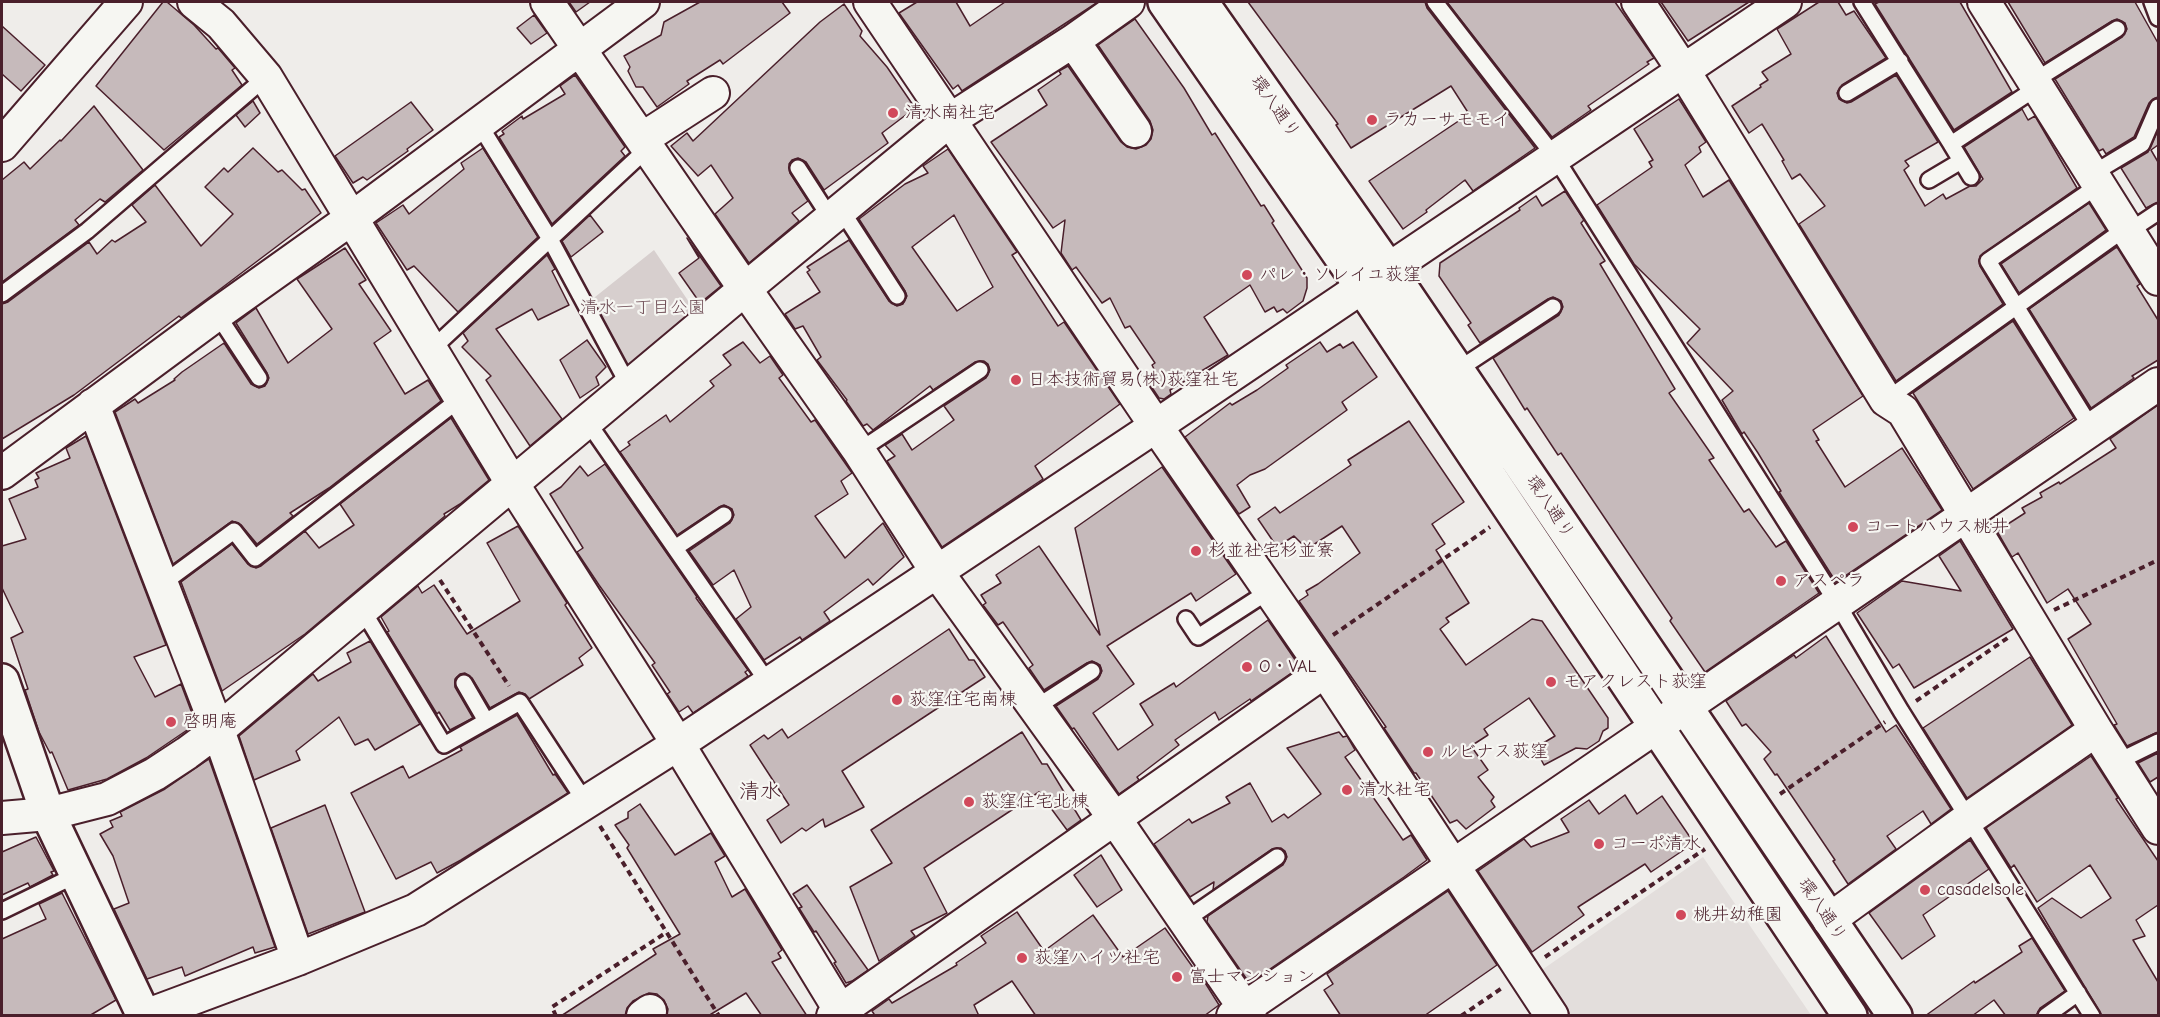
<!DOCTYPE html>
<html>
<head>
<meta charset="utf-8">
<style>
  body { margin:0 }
  #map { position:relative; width:2160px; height:1017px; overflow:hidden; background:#efedea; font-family:"Comic Neue",sans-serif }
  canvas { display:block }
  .frame { position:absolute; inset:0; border:3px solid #4a1f2b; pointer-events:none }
</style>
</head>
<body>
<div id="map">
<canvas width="2160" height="1017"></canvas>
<div class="frame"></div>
</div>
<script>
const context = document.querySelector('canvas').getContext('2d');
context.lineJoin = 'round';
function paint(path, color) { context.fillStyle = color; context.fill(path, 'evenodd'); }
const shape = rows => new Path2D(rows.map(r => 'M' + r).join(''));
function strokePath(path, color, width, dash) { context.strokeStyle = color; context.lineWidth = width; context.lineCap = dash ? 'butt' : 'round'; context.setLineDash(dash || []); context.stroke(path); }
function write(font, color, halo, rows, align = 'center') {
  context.font = font + ' "Comic Neue","Klee One",sans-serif'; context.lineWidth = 4.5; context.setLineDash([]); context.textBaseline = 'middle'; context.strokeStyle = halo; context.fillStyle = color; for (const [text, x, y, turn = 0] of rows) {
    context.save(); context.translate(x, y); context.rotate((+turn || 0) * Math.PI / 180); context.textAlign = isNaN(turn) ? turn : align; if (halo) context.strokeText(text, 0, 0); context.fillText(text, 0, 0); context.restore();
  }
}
paint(shape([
  [1703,857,1811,1015,1566,1015,1539,972]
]), '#e3dedc');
paint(shape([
  [654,250,697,314,634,366,627,364,590,301],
  [1830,945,1881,1015,1866,1015,1824,950]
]), '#d7cfce');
const building = shape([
  [163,2,167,2,194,25,216,49,218,48,235,68,232,70,242,85,164,150,96,86,163,2],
  [569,2,590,2,576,12,569,2],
  [700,2,782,2,790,13,723,64,720,60,687,81,689,84,657,107,643,87,636,87,628,71,630,67,624,56,661,35,664,22,700,2],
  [917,2,956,2,970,26,1005,2,1098,2,962,91,958,85,953,89,899,13,917,2],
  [1248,2,1425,2,1427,8,1535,148,1473,191,1465,180,1426,210,1427,212,1403,229,1369,181,1469,114,1451,86,1351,148,1336,125,1338,124,1248,2],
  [1447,2,1615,2,1654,58,1647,62,1649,64,1588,106,1591,110,1552,137,1447,2],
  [1661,2,1749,2,1688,41,1661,2],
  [1819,2,1838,2,1846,15,1854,11,1886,58,1842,85,1837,93,1839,99,1847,103,1851,102,1896,75,1938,142,1905,161,1909,166,1904,170,1925,206,1943,194,1946,199,1970,186,1976,186,1983,179,1964,147,2022,109,2028,120,2035,116,2077,188,1980,256,1980,266,2003,304,1896,381,1799,224,1825,206,1800,174,1792,179,1782,161,1784,160,1762,124,1749,133,1732,106,1761,87,1760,85,1768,80,1762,72,1791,54,1777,29,1819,2],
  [1879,2,1960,2,2012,92,1954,130,1875,4,1879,2],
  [2008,2,2135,2,2158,43,2158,97,2153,99,2149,103,2134,137,2106,154,2103,149,2099,151,2055,79,2122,37,2127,29,2125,23,2117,19,2112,21,2045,63,2008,2],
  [844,4,862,31,860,36,887,67,915,108,882,133,888,143,824,190,806,162,798,158,792,160,789,164,790,173,808,201,792,213,799,221,749,263,715,214,733,198,711,165,698,176,671,146,687,133,693,141,820,22,844,4],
  [534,15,547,33,531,44,517,28,534,15],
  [1135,19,1184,88,1212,135,1215,133,1261,206,1264,205,1274,221,1272,223,1307,278,1307,288,1303,301,1287,313,1283,309,1277,312,1274,307,1265,312,1250,285,1204,317,1228,355,1170,390,1171,394,1164,399,1159,398,1149,383,1158,377,1152,365,1155,363,1130,326,1125,328,1110,298,1102,303,1076,267,1072,270,1061,253,1065,220,1053,228,991,142,1047,105,1038,90,1061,74,1059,71,1068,66,1121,142,1127,147,1136,149,1146,145,1151,139,1153,130,1150,121,1098,45,1135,19],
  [2,26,45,65,21,91,2,74,2,26],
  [575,75,625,147,621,151,625,156,552,224,499,137,504,134,502,131,522,116,523,119,565,94,560,86,575,75],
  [1679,99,1706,142,1699,147,1701,152,1685,165,1703,197,1729,180,1863,396,1813,430,1819,440,1816,441,1845,487,1902,448,1942,510,1836,582,1779,492,1781,491,1758,453,1744,432,1742,434,1722,400,1733,391,1687,343,1700,329,1634,264,1597,205,1652,167,1649,162,1653,160,1634,129,1679,99],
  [253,101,260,113,245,127,236,115,253,101],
  [411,102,433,130,407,149,408,151,367,180,363,177,353,183,335,156,411,102],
  [94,106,143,170,105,202,100,199,75,220,79,225,2,282,2,180,24,162,30,169,60,140,61,141,94,106],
  [2158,130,2158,145,2151,150,2158,162,2158,202,2146,208,2121,168,2148,152,2158,130],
  [253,148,278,172,282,170,302,190,305,189,321,213,215,293,181,318,179,316,74,395,2,439,2,304,8,302,89,242,97,254,112,240,115,242,146,222,132,205,155,185,201,246,233,214,205,187,224,168,228,172,253,148],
  [483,148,538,237,458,312,414,266,407,270,376,223,403,205,409,214,464,169,461,163,483,148],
  [948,149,1017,252,1012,255,1058,326,1064,322,1120,404,1035,466,1043,479,942,547,887,461,895,456,885,445,902,434,912,450,954,420,944,406,986,378,990,370,988,364,984,361,975,362,933,390,930,386,873,430,867,424,863,426,846,401,847,400,817,360,821,357,803,326,795,329,785,314,820,292,807,272,810,270,807,267,849,240,889,301,897,306,903,304,907,296,905,291,859,219,905,184,928,173,923,166,948,149],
  [954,215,993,287,957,311,912,247,954,215],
  [1565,191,1584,220,1581,223,1605,261,1600,264,1675,389,1669,393,1714,458,1709,460,1744,512,1749,509,1776,547,1786,541,1819,593,1705,672,1670,621,1672,618,1561,453,1558,455,1527,408,1525,410,1493,358,1559,315,1563,307,1561,301,1553,297,1548,299,1480,343,1468,325,1471,323,1439,276,1440,263,1520,210,1519,208,1536,196,1542,206,1565,191],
  [2089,203,2106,230,2019,293,2001,264,2089,203],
  [590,215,603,232,571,257,562,241,590,215],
  [687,238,721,286,700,303,679,273,699,258,687,238],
  [2117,247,2140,284,2137,286,2158,320,2158,360,2132,376,2134,378,2091,408,2029,309,2117,247],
  [345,248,366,280,359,284,391,331,374,343,405,394,428,380,441,401,329,488,290,513,293,516,257,544,241,525,232,521,173,564,115,412,135,399,138,403,175,380,174,379,182,372,224,343,251,384,259,388,265,386,269,378,267,373,236,323,256,308,288,363,332,329,297,279,345,248],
  [547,255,555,269,552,271,569,305,538,320,532,309,496,329,562,419,530,446,486,380,491,376,462,347,468,341,463,333,547,255],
  [2013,321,2074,418,1973,489,1913,393,2013,321],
  [587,340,606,367,596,377,599,385,580,398,560,360,587,340],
  [743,342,760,363,770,356,783,375,779,378,811,422,815,420,852,473,841,481,848,494,815,516,845,558,883,523,904,557,873,585,868,579,824,612,830,621,802,640,800,637,764,660,736,619,751,607,734,570,713,585,689,551,730,523,734,515,732,509,724,505,719,507,677,535,620,452,630,445,628,442,666,415,670,422,714,386,710,381,731,365,723,355,743,342],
  [1320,342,1327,352,1340,344,1343,348,1353,342,1377,377,1342,402,1347,410,1265,469,1250,475,1237,485,1250,507,1239,514,1185,437,1230,403,1232,405,1257,390,1288,368,1286,365,1320,342],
  [2158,405,2158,732,2127,746,2114,725,2117,724,2068,639,2091,624,2068,589,2047,603,2018,553,2012,557,1997,531,2025,513,2022,508,2042,497,2040,493,2059,482,2060,484,2116,448,2110,439,2158,405],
  [451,418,489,480,460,504,444,514,445,516,305,634,222,691,181,582,232,544,248,564,256,568,261,566,305,531,319,548,354,525,340,504,451,418],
  [1409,421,1464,502,1432,524,1445,544,1436,550,1469,603,1446,618,1449,622,1440,629,1466,665,1532,619,1542,621,1608,718,1608,728,1603,731,1599,741,1587,749,1576,748,1544,765,1535,748,1555,736,1529,698,1484,729,1488,735,1471,746,1488,770,1478,777,1494,797,1491,801,1495,807,1466,829,1457,820,1450,823,1416,773,1414,773,1384,728,1386,727,1299,601,1308,595,1306,591,1318,584,1360,553,1342,526,1307,549,1294,536,1277,547,1258,519,1275,507,1280,513,1351,465,1348,460,1409,421],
  [86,436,166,645,134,657,155,697,181,684,196,724,146,758,107,779,68,790,52,752,50,753,39,732,25,690,28,689,11,638,23,632,2,588,2,546,26,539,9,499,38,487,35,480,39,478,36,473,70,458,66,448,86,436],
  [605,464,697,597,696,598,748,670,745,672,748,676,693,713,688,706,679,712,667,694,670,692,652,665,655,663,599,585,577,552,583,548,550,494,561,487,580,466,588,476,605,464],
  [1162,467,1236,574,1196,601,1191,593,1107,646,1134,684,1093,713,1118,750,1153,725,1140,704,1174,683,1176,687,1268,620,1300,667,1251,701,1250,699,1219,720,1215,712,1175,740,1179,745,1137,777,1139,780,1119,794,1074,728,1072,729,1056,706,1098,679,1102,671,1100,665,1092,661,1087,663,1044,690,1029,668,1033,665,1003,622,998,625,983,605,986,603,981,595,1001,583,996,575,1039,546,1100,635,1075,528,1162,467],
  [518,526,567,603,565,605,592,648,579,658,583,665,529,699,525,694,519,692,490,708,472,678,465,673,460,674,455,679,455,687,473,718,450,730,439,712,437,714,387,632,389,631,381,617,418,586,422,593,434,585,467,634,520,601,487,543,518,526],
  [1960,541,2013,629,1914,688,1899,664,1893,668,1857,613,1902,581,1961,591,1939,556,1960,541],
  [949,629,969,660,974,660,985,677,842,771,864,807,825,827,823,819,806,831,802,828,781,843,767,820,789,805,750,745,764,735,768,739,782,729,788,738,949,629],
  [1826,636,1886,732,1896,725,1951,809,1931,824,1923,811,1887,836,1896,849,1848,884,1833,861,1835,860,1777,774,1775,775,1764,759,1771,752,1746,724,1742,726,1726,701,1794,655,1796,658,1826,636],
  [370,641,420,724,375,750,368,739,355,745,339,717,296,751,300,760,254,780,239,736,313,674,318,681,351,662,347,653,370,641],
  [2030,657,2072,725,1967,798,1923,728,2030,657],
  [517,715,553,775,555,774,568,793,461,860,437,873,431,862,396,879,351,793,403,766,409,778,462,750,460,747,517,715],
  [1022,732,1042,764,1047,764,1081,820,1067,830,1039,792,924,868,947,913,911,931,915,936,879,961,850,887,892,863,871,830,1022,732],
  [1339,732,1343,737,1347,736,1355,750,1345,757,1403,840,1411,835,1427,860,1404,877,1251,982,1248,981,1207,922,1208,916,1283,865,1287,857,1285,851,1281,848,1272,849,1213,890,1214,882,1190,897,1154,844,1189,819,1192,823,1230,803,1226,797,1250,783,1272,822,1284,814,1288,818,1321,794,1287,748,1339,732],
  [2158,753,2158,777,2150,782,2138,763,2158,753],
  [2091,756,2118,798,2116,799,2158,861,2158,905,2136,920,2145,936,2133,940,2158,982,2158,1016,2102,1016,2038,908,2052,898,2081,918,2111,898,2090,865,2037,902,2014,865,2011,868,1986,828,2091,756],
  [209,759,275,947,255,953,253,947,185,976,182,967,147,979,114,909,129,903,113,856,100,834,113,827,110,821,122,816,120,812,165,789,209,759],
  [1625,795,1637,814,1662,796,1694,843,1651,872,1645,864,1578,907,1584,915,1532,952,1478,871,1524,839,1531,847,1569,832,1561,819,1589,800,1599,814,1625,795],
  [640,804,675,855,711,833,725,856,715,862,732,897,745,889,782,950,778,953,781,958,772,962,807,1016,762,1016,746,993,708,1016,667,1016,668,1009,664,1000,657,994,649,993,633,1001,627,1008,625,1016,561,1016,656,954,653,949,680,934,627,848,629,845,615,825,628,818,628,812,640,804],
  [325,805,365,912,308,934,271,828,325,805],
  [36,837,54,871,51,872,53,875,30,887,28,883,2,895,2,852,36,837],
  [1970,840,1989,869,1923,915,1935,936,1902,959,1869,913,1970,840],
  [1101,855,1122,890,1097,907,1074,875,1101,855],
  [807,885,868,970,852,981,846,983,834,963,836,962,816,931,814,932,799,908,802,907,793,894,807,885],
  [1448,891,1497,965,1424,1016,1341,1016,1324,990,1333,984,1327,974,1448,891],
  [62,893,116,1000,89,1016,2,1016,2,939,46,919,39,904,62,893],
  [1017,912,1044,951,1093,915,1123,957,1165,928,1199,976,1199,973,1219,1005,1204,1016,1036,1016,1012,981,974,1005,979,1016,871,1016,874,1014,872,1011,889,999,892,1003,957,965,956,963,986,943,981,936,1017,912],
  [2032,938,2065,991,2040,1008,2036,1016,2006,1016,1994,1000,1972,1016,1925,1016,1974,981,1975,983,2022,952,2019,946,2032,938]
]);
paint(building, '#c6babb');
strokePath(building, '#4a1f2b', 1.5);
const service = shape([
  [1435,2,1555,157,1837,603,1901,711,2092,1016],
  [1862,2,1951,144,2038,87],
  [2152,2,2158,18],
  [2034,81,2117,29],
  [1847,93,1900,61],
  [479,124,550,239,629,386],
  [1951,144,1971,177],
  [798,168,831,219],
  [2092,174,2142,144,2158,107],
  [1929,180,1961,161],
  [842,211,897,296],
  [2128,232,2158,212],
  [2,294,87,231,266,77],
  [217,314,259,378],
  [432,349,648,148],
  [1456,371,1553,307],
  [1886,400,2126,228],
  [587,421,769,684],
  [2092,429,1988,261,2099,185],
  [859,451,980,370],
  [675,548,724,515],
  [162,584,234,531,255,558,461,398],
  [362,609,444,745,520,702,586,803],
  [1186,619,1198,637,1269,591],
  [464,683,486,721],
  [1035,708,1092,671],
  [2117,762,2158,742],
  [2,911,76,875],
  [1184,921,1277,857],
  [2046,1016,2078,993]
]);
const minor = shape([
  [194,2,221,24,266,77,512,483,678,744,840,1010],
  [547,2,745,289,859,451,937,572,1115,819,1250,1016],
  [1638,2,1683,70,1886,400,1903,411,2096,730,2158,828],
  [1984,2,2158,279],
  [1073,41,1135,131],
  [642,139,713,93],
  [2,145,126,2],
  [93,405,218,730,298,959],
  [2,473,217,314,352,218,643,2],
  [1325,671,1552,1016],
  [2,818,48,814,107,799,155,774,187,753,218,730,745,289,950,120,1073,41,1128,2],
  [1829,920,1968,819,2096,730],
  [145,1016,298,959,416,910,678,744,1156,426,870,2],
  [643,1016,650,1011],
  [833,1016,1325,671,1156,426,1785,2],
  [1233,1016,2158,384]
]);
const tertiary = shape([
  [2,681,48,814,144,1016],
  [840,1010,844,1016]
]);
const primary = shape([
  [1165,2,1363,288,1850,1016],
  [1201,2,1389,270,1895,1016]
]);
strokePath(service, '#4a1f2b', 20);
strokePath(minor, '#4a1f2b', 36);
strokePath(tertiary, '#4a1f2b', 38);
strokePath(primary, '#4a1f2b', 38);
strokePath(shape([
  [440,580,509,686],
  [2054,610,2158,560],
  [1333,635,1490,527],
  [1916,701,2009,637],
  [1780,794,1885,722],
  [600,826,719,1016],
  [1545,957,1705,849],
  [556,1016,552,1007,667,932],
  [1461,1016,1502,988]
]), '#4a1f2b', 4, [6, 4.5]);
strokePath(service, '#f6f6f2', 15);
strokePath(minor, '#f6f6f2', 32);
strokePath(tertiary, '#f6f6f2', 33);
strokePath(primary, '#f6f6f2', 33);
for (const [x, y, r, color] of [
  [893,113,6,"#d1495b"],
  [1372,120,6,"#d1495b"],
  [1247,275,6,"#d1495b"],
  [1016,380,6,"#d1495b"],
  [1853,527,6,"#d1495b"],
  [1196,551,6,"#d1495b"],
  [1781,581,6,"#d1495b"],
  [1247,667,6,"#d1495b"],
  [1551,682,6,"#d1495b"],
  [897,700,6,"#d1495b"],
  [171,722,6,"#d1495b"],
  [1428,752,6,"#d1495b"],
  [1347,790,6,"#d1495b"],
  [969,802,6,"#d1495b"],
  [1599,844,6,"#d1495b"],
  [1925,890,6,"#d1495b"],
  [1681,915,6,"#d1495b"],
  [1022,958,6,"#d1495b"],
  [1177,977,6,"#d1495b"]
]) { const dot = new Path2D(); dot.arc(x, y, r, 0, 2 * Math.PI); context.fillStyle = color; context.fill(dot); strokePath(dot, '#f6f6f2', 2); }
write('18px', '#4a1f2b', '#f6f6f2', [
  ["環八通り",1275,107,55],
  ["環八通り",1550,507,56],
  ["環八通り",1822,910,56]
]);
write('18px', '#4a1f2b', '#f6f6f2', [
  ["清水南社宅",905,113],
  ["ラカーサモモイ",1384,120],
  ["パレ・ソレイユ荻窪",1259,275],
  ["日本技術貿易(株)荻窪社宅",1028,380],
  ["コートハウス桃井",1865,527],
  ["杉並社宅杉並寮",1208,551],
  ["アスペラ",1793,581],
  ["O・VAL",1259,667],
  ["モアクレスト荻窪",1563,682],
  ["荻窪住宅南棟",909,700],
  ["啓明庵",183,722],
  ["ルビナス荻窪",1440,752],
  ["清水社宅",1359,790],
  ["荻窪住宅北棟",981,802],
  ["コーポ清水",1611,844],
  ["casadelsole",1937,890],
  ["桃井幼稚園",1693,915],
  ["荻窪ハイツ社宅",1034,958],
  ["富士マンション",1189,977]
], 'left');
write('18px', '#6d4b54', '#f6f6f2', [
  ["清水一丁目公園",643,308]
]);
write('21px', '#4a1f2b', '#f6f6f2', [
  ["清水",760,792]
]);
</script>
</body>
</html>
